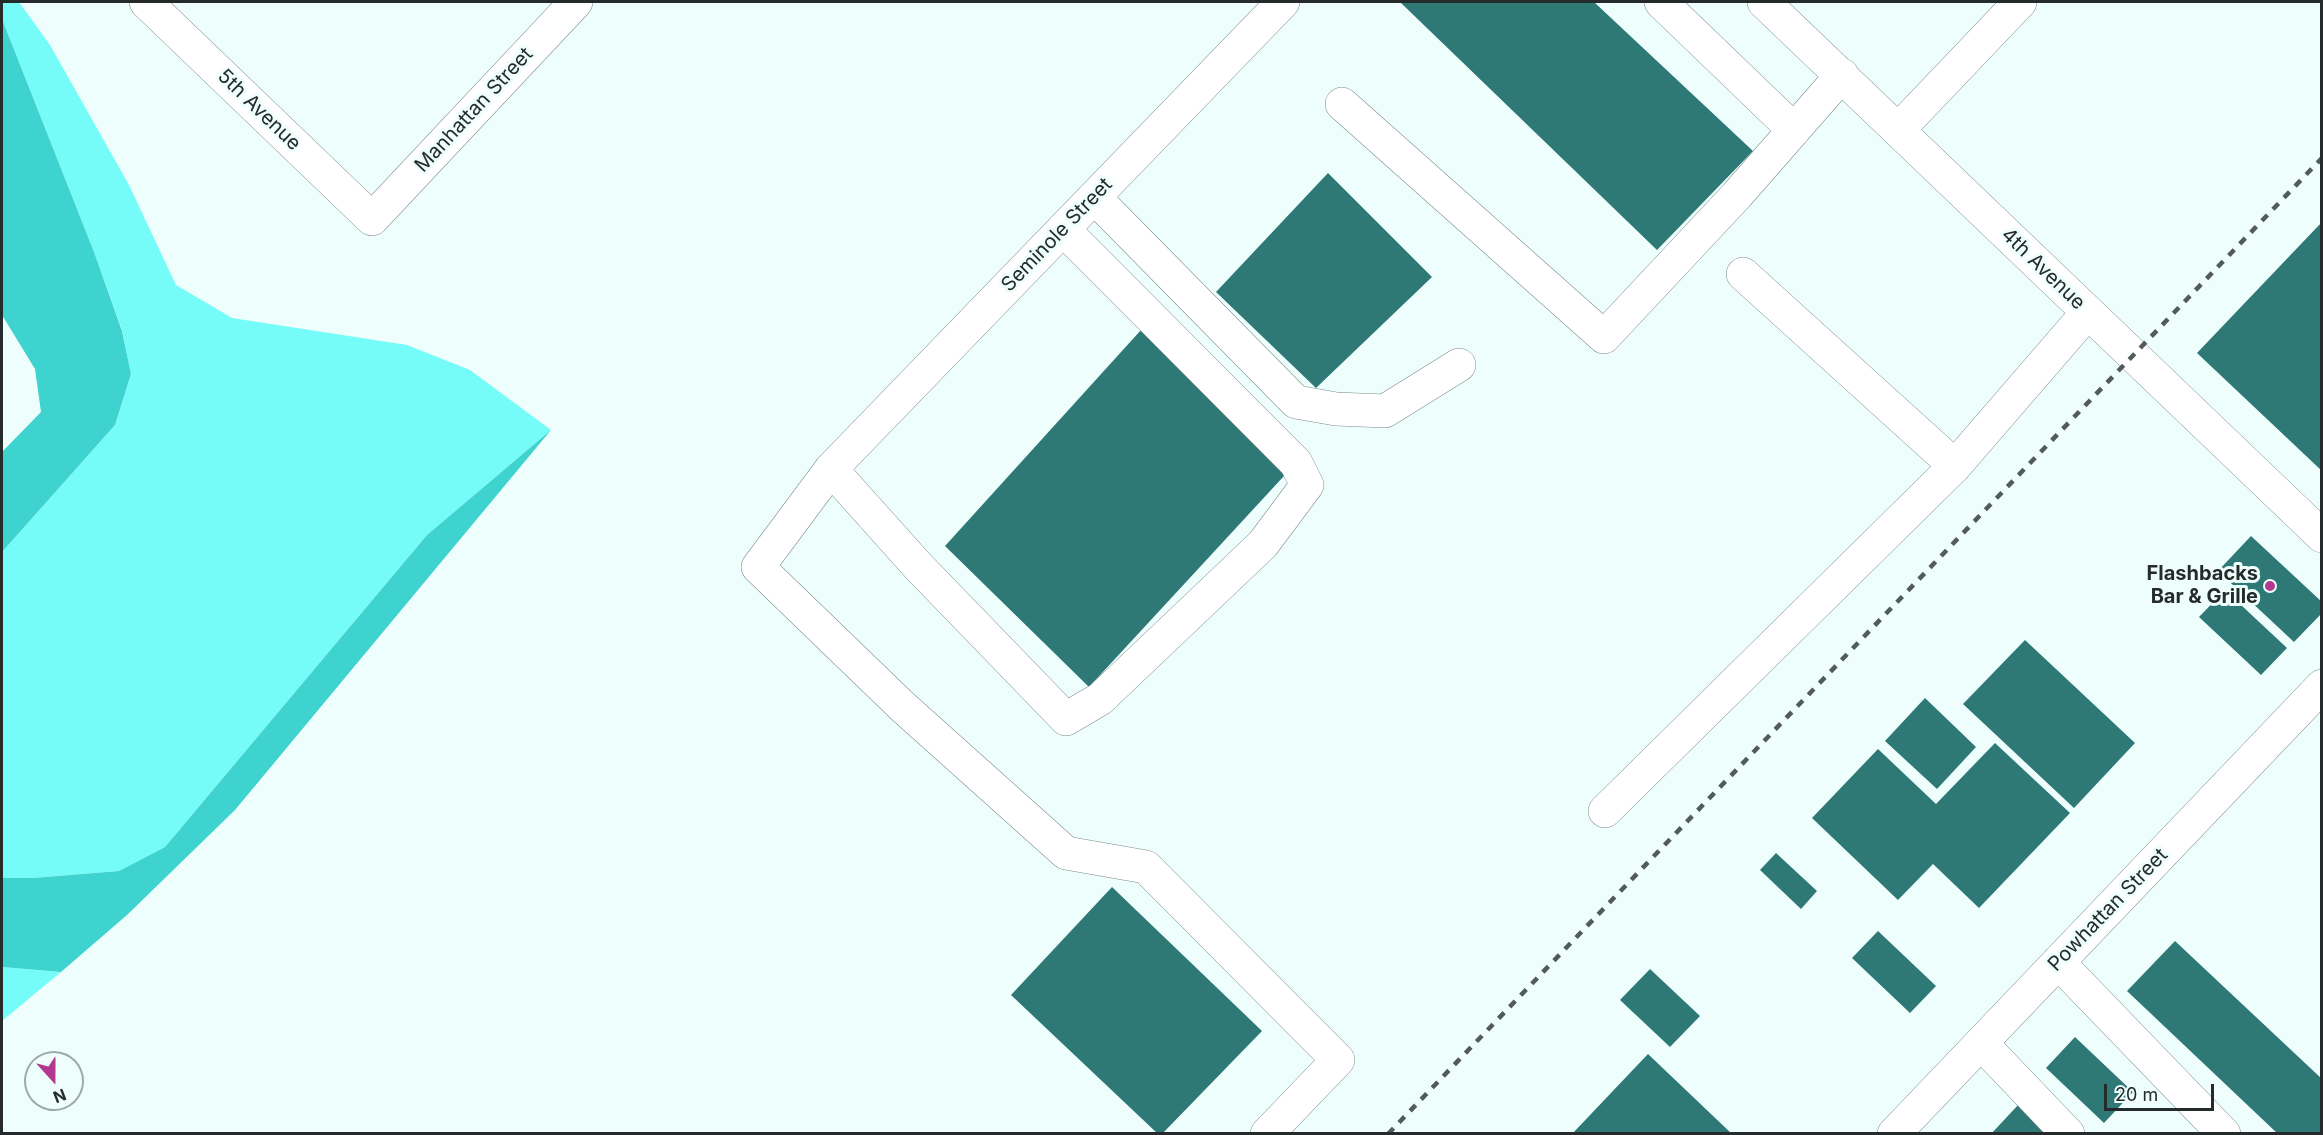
<!DOCTYPE html>
<html>
<head>
<meta charset="utf-8">
<style>
  body { margin:0 }
  #map { position:relative; width:2323px; height:1135px; overflow:hidden; background:#eefefd; font-family:Inter,sans-serif }
  canvas { display:block }
  .frame { position:absolute; inset:0; border:3px solid #252a2a; pointer-events:none }
  .north { position:absolute; left:24px; top:1051px; width:60px; height:60px; box-sizing:border-box; background:#eefefd; border:2px solid #9ea9a9; border-radius:50%; rotate:159deg; font-size:16px; font-weight:700; line-height:24px; text-align:center; color:#252a2a }
  .north::after { content:''; display:block; margin:auto; width:21px; height:27px; background:#b2398d; clip-path:polygon(50% 0,100% 100%,50% 72%,0 100%) }
  .scale { position:absolute; left:2104px; top:1084px; width:110px; height:27px; box-sizing:border-box; border:3px solid #252a2a; border-top:0; padding-left:8px; font-size:18px; line-height:21px; white-space:nowrap; color:#252a2a; -webkit-text-stroke:4px #eefefd; paint-order:stroke }
</style>
</head>
<body>
<div id="map">
<canvas width="2323" height="1135"></canvas>
<div class="frame"></div>
<div class="north">N</div>
<div class="scale">20 m</div>
</div>
<script>
const context = document.querySelector('canvas').getContext('2d');
context.lineJoin = 'round';
function paint(path, color) { context.fillStyle = color; context.fill(path, 'evenodd'); }
const shape = rows => new Path2D(rows.map(r => 'M' + r).join(''));
function strokePath(path, color, width, dash) { context.strokeStyle = color; context.lineWidth = width; context.lineCap = dash ? 'butt' : 'round'; context.setLineDash(dash || []); context.stroke(path); }
function write(font, color, halo, rows, align = 'center') {
  context.font = font + ' Inter,sans-serif'; context.lineWidth = 6; context.setLineDash([]); context.textBaseline = 'middle'; context.strokeStyle = halo; context.fillStyle = color; for (const [text, x, y, turn = 0] of rows) {
    context.save(); context.translate(x, y); context.rotate((+turn || 0) * Math.PI / 180); context.textAlign = isNaN(turn) ? turn : align; if (halo) context.strokeText(text, 0, 0); context.fillText(text, 0, 0); context.restore();
  }
}
paint(shape([
  [2,2,19,2,50,45,129,185,176,285,232,318,407,345,470,370,551,430,427,535,165,847,119,871,33,878,2,878,2,552,115,425,131,374,122,330,94,252,2,19],
  [2,967,61,972,2,1021]
]), '#76fcf8');
paint(shape([
  [2,19,94,252,122,331,131,374,115,425,2,552,2,452,41,412,35,369,2,315],
  [551,430,235,810,127,915,61,972,2,967,2,878,33,878,119,871,165,847,427,535]
]), '#3fd3cf');
paint(shape([
  [1400,2,1594,2,1753,151,1657,250],
  [1328,173,1432,277,1316,388,1216,292],
  [2322,222,2322,471,2197,353],
  [1151,319,1296,463,1089,687,945,546],
  [2251,536,2322,602,2322,613,2294,642,2218,571],
  [2225,590,2287,648,2261,675,2199,617],
  [2025,640,2135,743,2074,808,1963,704],
  [1925,698,1976,747,1937,789,1885,741],
  [1995,743,2070,813,1979,908,1933,864,1898,900,1812,818,1878,749,1936,804],
  [1776,853,1817,891,1801,909,1760,870],
  [1112,887,1262,1031,1162,1134,1158,1134,1011,995],
  [1878,931,1936,986,1910,1013,1852,958],
  [2175,941,2322,1079,2322,1134,2278,1134,2127,991],
  [1650,969,1700,1016,1670,1047,1620,1000],
  [2075,1037,2133,1092,2104,1123,2046,1068],
  [1648,1054,1732,1134,1572,1134],
  [2019,1104,2050,1134,1991,1134]
]), '#2e7876');
const minor = shape([
  [146,2,372,219,576,2],
  [1661,2,1794,130],
  [1764,2,2322,536],
  [1342,104,1604,337,1737,195,1842,75],
  [1898,130,2020,2],
  [1094,197,1296,402,1336,409,1385,411,1459,365],
  [1743,274,1955,466],
  [831,469,917,565,1066,719,1100,699,1263,544,1307,485,1296,463,1063,229],
  [1605,811,1955,466,2088,312],
  [2058,962,2224,1134],
  [1981,1043,2068,1134],
  [1267,1134,1338,1060,1146,867,1066,853,903,707,758,567,831,469,1283,2],
  [1894,1134,2322,686]
]);
strokePath(minor, '#7e8c8b', 34);
strokePath(minor, '#fff', 33);
strokePath(shape([
  [1388,1134,2322,158]
]), '#525a5a', 4.5, [8, 8]);
for (const [x, y, r, color] of [
  [2270,586,6,"#b2398d"]
]) { const dot = new Path2D(); dot.arc(x, y, r, 0, 2 * Math.PI); context.fillStyle = color; context.fill(dot); strokePath(dot, '#eefefd', 2); }
write('20px', '#252a2a', '#eefefd', [
  ["5th Avenue",259,110,44],
  ["Manhattan Street",474,110,-47],
  ["Seminole Street",1057,235,-46],
  ["4th Avenue",2043,269,44],
  ["Powhattan Street",2108,910,-46]
]);
write('bold 20px', '#252a2a', '#eefefd', [
  ["Flashbacks",2258,574],
  ["Bar & Grille",2258,597]
], 'right');
</script>
</body>
</html>
